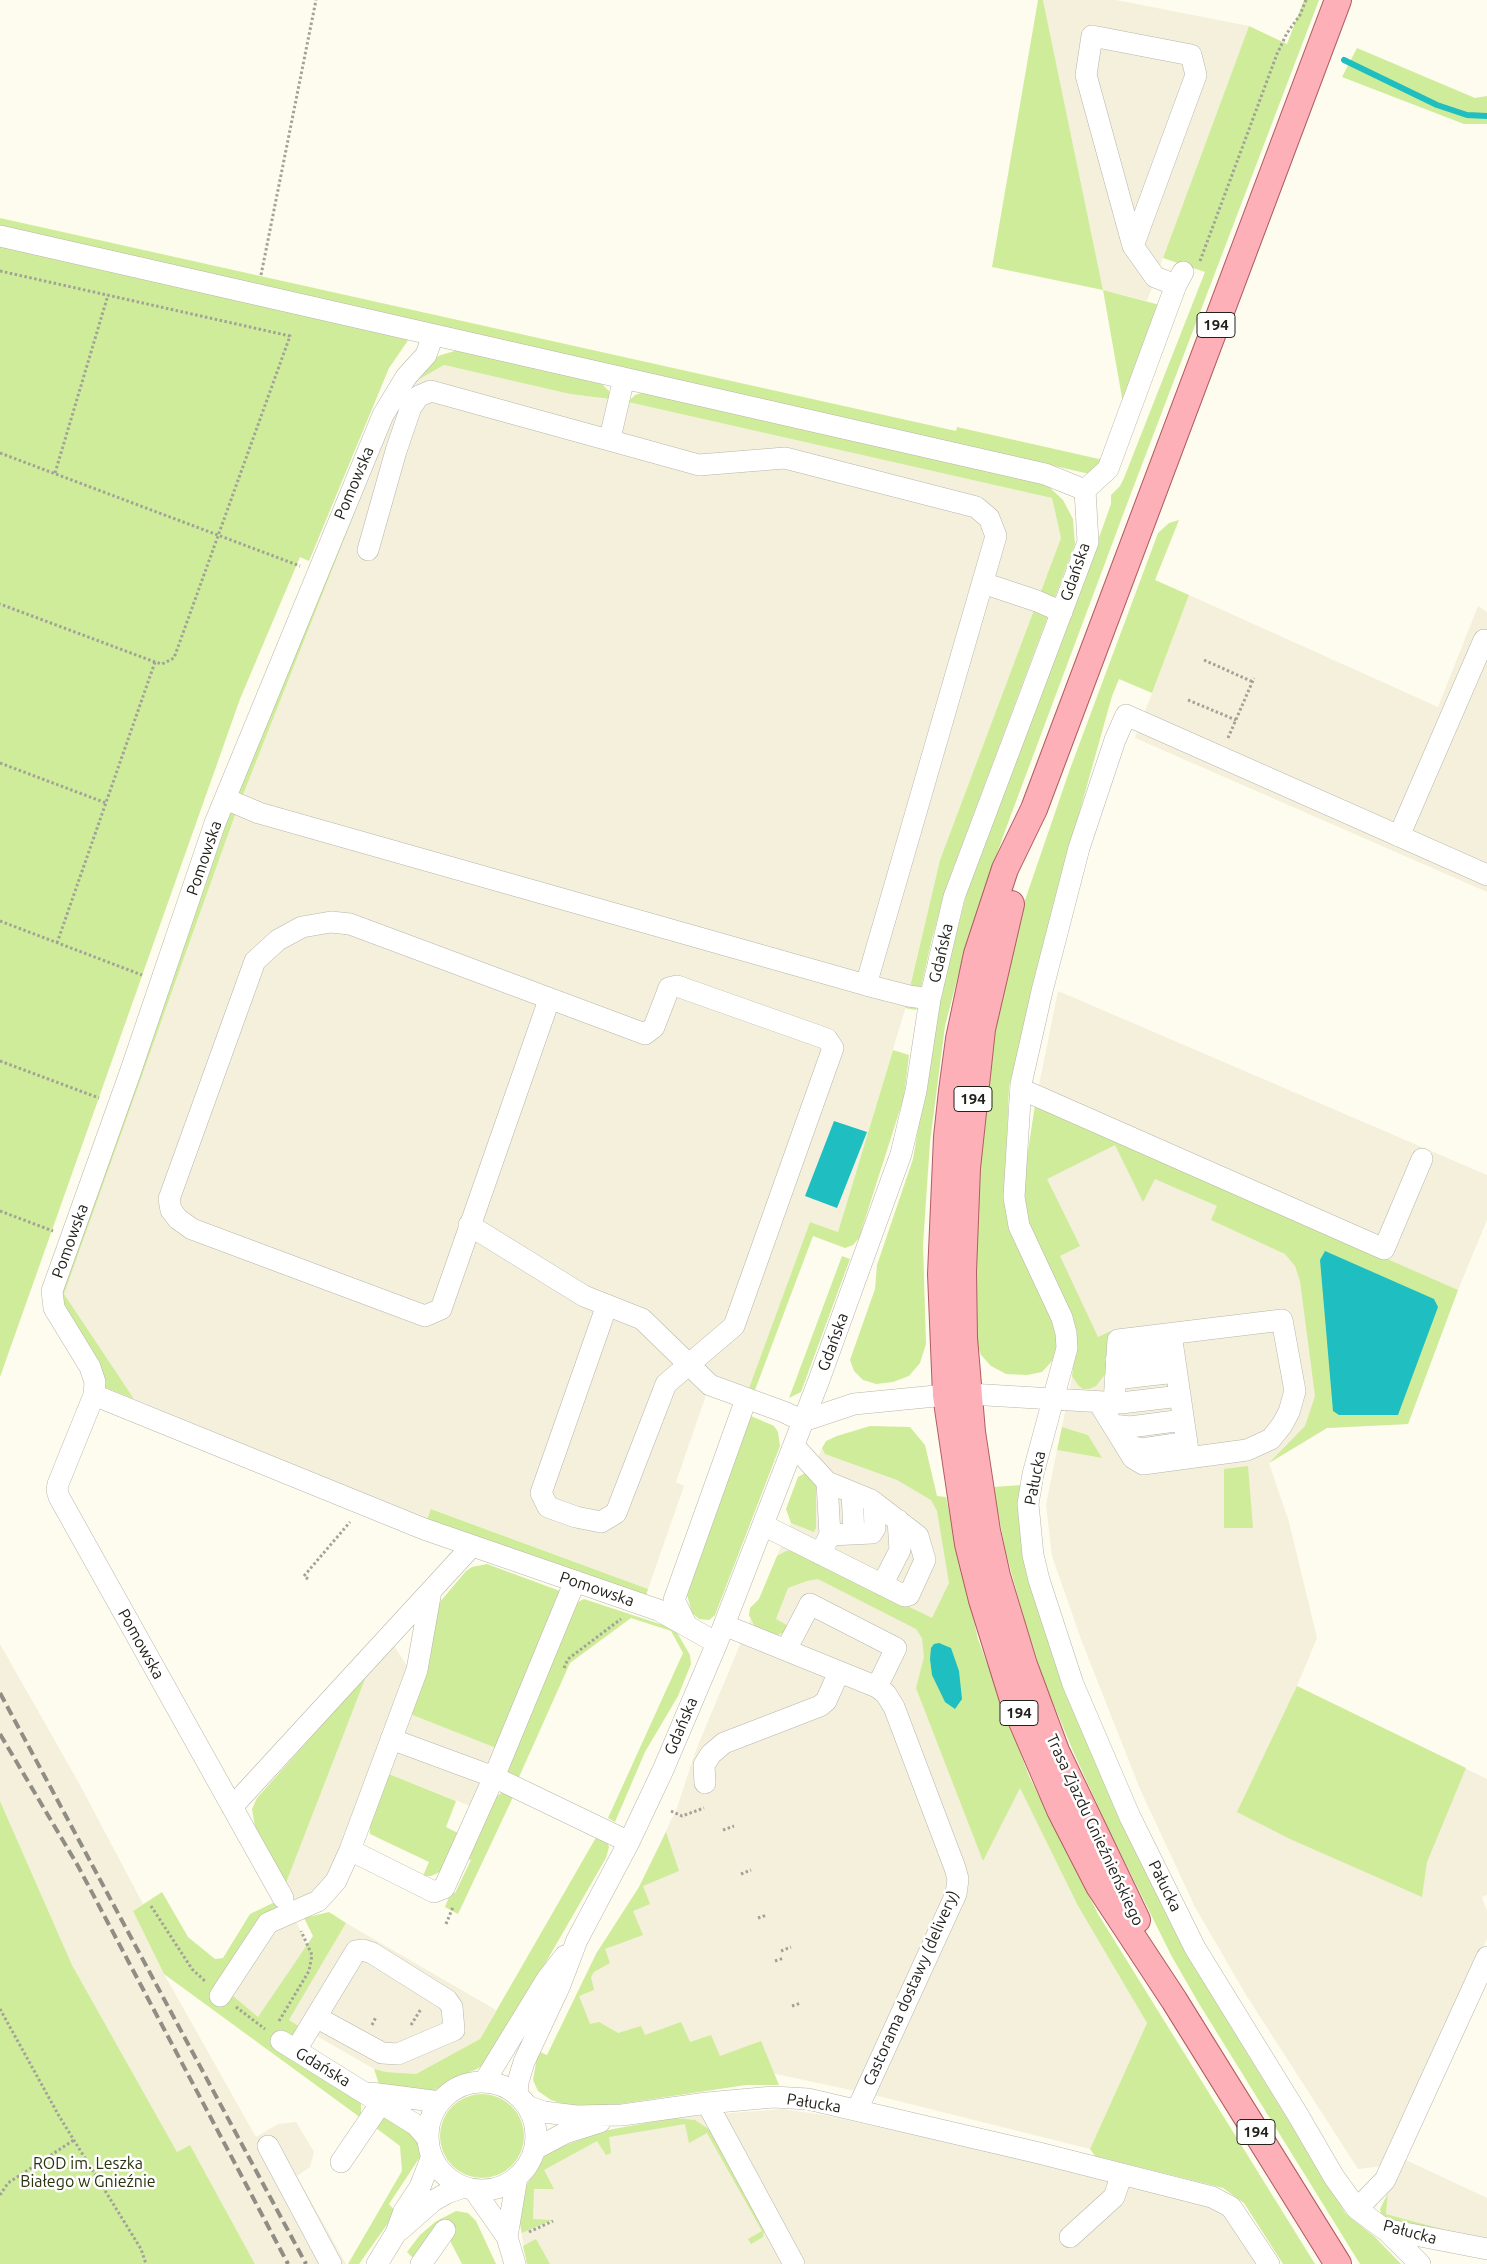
<!DOCTYPE html>
<html>
<head>
<meta charset="utf-8">
<style>
  body { margin:0 }
  canvas { display:block; background:#fefcef }
</style>
</head>
<body>
<canvas width="1487" height="2264"></canvas>
<script>
const context = document.querySelector('canvas').getContext('2d');
context.lineJoin = 'round';
function paint(path, color) { context.fillStyle = color; context.fill(path, 'evenodd'); }
const shape = rows => new Path2D(rows.map(r => 'M' + r).join(''));
function strokePath(path, color, width, dash) { context.strokeStyle = color; context.lineWidth = width; context.lineCap = dash ? 'butt' : 'round'; context.setLineDash(dash || []); context.stroke(path); }
function write(font, color, halo, rows, align = 'center') {
  context.font = font + ' Ubuntu,sans-serif'; context.lineWidth = 5; context.setLineDash([]); context.textBaseline = 'middle'; context.strokeStyle = halo; context.fillStyle = color; for (const [text, x, y, turn = 0] of rows) {
    context.save(); context.translate(x, y); context.rotate((+turn || 0) * Math.PI / 180); context.textAlign = isNaN(turn) ? turn : align; if (halo) context.strokeText(text, 0, 0); context.fillText(text, 0, 0); context.restore();
  }
}
paint(shape([
  [1043,0,1116,0,1249,26,1147,301,1103,290],
  [444,365,570,394,628,402,1052,498,1061,538,940,860,906,1002,909,996,838,1232,810,1222,749,1388,713,1375,676,1482,684,1486,648,1589,432,1509,427,1520,134,1399,64,1294,235,815,404,388],
  [1189,595,1438,707,1478,606,1487,612,1487,892,1135,738],
  [1058,991,1487,1175,1487,1220,1458,1290,1408,1424,1327,1428,1269,1463,1289,1522,1317,1638,1297,1686,1487,1779,1487,1895,1482,1897,1487,1911,1487,1939,1420,2079,1382,2166,1358,2169,1246,1995,1195,1907,1140,1789,1082,1642,1052,1556,1046,1505,1057,1450,1101,1458,1088,1435,1062,1427,1075,1362,1077,1333,1029,1225,1035,1105],
  [822,1448,934,1495,1019,1785,1078,1906,1147,2023,1090,2149,874,2095,561,2028,596,1954,639,1887,677,1808,696,1750],
  [0,1644,80,1785,143,1904,133,1911,164,1974,256,2137,278,2124,296,2122,314,2152,310,2167,297,2176,346,2264,255,2264,190,2145,177,2152,72,1965,0,1801],
  [393,1644,409,1669,330,1880,297,1904,286,1883,367,1674],
  [410,1714,496,1748,488,1768,402,1735],
  [398,1749,485,1783,473,1807,389,1774],
  [293,1915,307,1945,258,2018,228,1992,271,1926],
  [346,1923,496,2010,480,2039,416,2074,386,2072,374,2069,289,2020],
  [782,2109,824,2115,1037,2162,1215,2208,1224,2214,1258,2264,527,2264,517,2209,527,2184,540,2166,617,2128,682,2117],
  [1406,2160,1487,2198,1487,2241,1386,2214,1388,2193]
]), '#f4f0dc');
paint(shape([
  [1038,0,1043,0,1103,290,1175,309,1117,461,1110,473,1102,479,1094,475,953,443,0,228,0,218,956,431,957,427,1099,459,1116,447,1124,409,1103,290,992,267],
  [1304,0,1319,0,1130,496,1005,831,986,885,958,976,945,1026,930,1142,923,1245,926,1344,920,1363,909,1376,893,1382,876,1384,863,1380,854,1371,850,1360,875,1289,877,1265,913,1159,941,992,968,888,1086,574,1111,504,1111,495,1120,486,1124,478,1205,272,1163,258,1249,26,1287,44],
  [1357,48,1475,98,1487,96,1487,124,1464,124,1342,77],
  [0,246,409,339,389,368,309,561,300,557,240,699,0,1377],
  [458,350,602,384,609,391,609,399,570,394,444,365,404,388,235,815,64,1294,134,1399,104,1387,97,1363,60,1306,57,1298,58,1291,127,1102,236,787,371,452,399,386,408,376,420,365,441,355],
  [644,392,1045,483,1063,500,1073,519,1075,544,948,882,932,939,916,1010,905,1008,940,860,1061,538,1052,498,628,402,635,395],
  [1179,520,1155,580,1189,595,1152,693,1119,679,1112,696,1055,900,1009,1087,1005,1191,1055,1327,1057,1347,1052,1361,1042,1372,1027,1375,1006,1374,991,1366,981,1355,976,1342,973,1274,983,1106,992,1038,1024,903,1070,769,1158,533,1169,523],
  [893,1050,909,1055,904,1097,859,1238,853,1245,845,1248,813,1236,755,1390,749,1388,810,1222,838,1232],
  [1035,1105,1458,1290,1408,1424,1327,1428,1269,1463,1305,1426,1315,1396,1300,1281,1295,1266,1285,1254,1211,1220,1217,1206,1155,1179,1143,1202,1115,1145,1047,1179,1080,1246,1060,1256,1098,1337,1111,1331,1114,1335,1109,1369,1096,1386,1089,1389,1083,1389,1078,1385,1072,1376,1077,1333,1029,1225,1022,1190],
  [842,1256,850,1259,801,1392,789,1398],
  [751,1416,774,1426,778,1432,780,1446,715,1615,709,1620,699,1619,692,1613,687,1595],
  [870,1426,910,1427,925,1445,937,1496,946,1497,978,1639,1029,1776,1098,1914,1315,2264,1283,2264,1244,2203,1223,2188,1095,2156,1090,2149,1147,2023,1078,1906,1020,1788,983,1861,916,1688,924,1657,922,1638,916,1629,818,1579,807,1581,788,1588,776,1619,790,1627,786,1632,773,1636,755,1627,749,1615,750,1608,759,1599,777,1556,786,1551,793,1550,932,1618,949,1583,937,1511,931,1500,897,1480,825,1454,822,1448,826,1441,837,1436],
  [1062,1427,1088,1435,1102,1458,1057,1450],
  [1248,1466,1253,1528,1224,1528,1224,1469],
  [805,1473,816,1482,816,1528,814,1532,791,1523,786,1509,798,1477],
  [1022,1485,1024,1544,1185,1947,1211,1994,1346,2214,1375,2237,1401,2264,1360,2264,1198,2002,1171,1955,1108,1828,1073,1751,1044,1681,1025,1622,1006,1553,993,1487],
  [431,1509,648,1589,646,1596,427,1520],
  [487,1564,560,1591,496,1748,410,1714,434,1609,466,1571,472,1567],
  [584,1599,675,1629,690,1655,691,1664,678,1696,645,1752,615,1822,608,1818,683,1653,671,1631,631,1618,570,1663,519,1777,506,1771,576,1603],
  [367,1674,286,1883,255,1827,252,1809,257,1798],
  [1297,1686,1466,1768,1427,1862,1422,1897,1290,1839,1237,1812],
  [389,1774,456,1801,446,1827,458,1833,440,1872,431,1876,423,1876,429,1862,370,1834,370,1825],
  [503,1792,514,1795,458,1914,445,1907,451,1892,455,1893,471,1860,467,1858,495,1797],
  [0,1801,72,1965,177,2152,190,2145,255,2264,0,2264],
  [666,1832,679,1871,643,1886,650,1904,633,1911,643,1935,605,1949,610,1963,594,1972,591,1977,594,1990,579,1996,590,2024,599,2022,618,2033,641,2026,645,2035,681,2022,690,2042,711,2035,720,2056,761,2041,779,2085,746,2085,613,2105,567,2105,551,2100,538,2091,533,2080,538,2051,547,2055,596,1954,639,1887],
  [598,1834,606,1839,609,1847,606,1858,489,2061,477,2069,449,2081,432,2092,379,2084,374,2069,386,2072,416,2074,480,2039],
  [162,1892,188,1937,215,1959,223,1958,250,1914,275,1902,277,1909,220,1985,258,2017,313,1936,304,1918,329,1912,346,1923,289,2020,302,2028,293,2042,361,2102,361,2118,164,1974,133,1911],
  '440 2136a42 42 0 1 1 84 0a42 42 0 1 1-84 0Z',
  [384,2116,409,2130,417,2139,422,2154,389,2204,396,2212,359,2264,348,2264,402,2171,400,2146,376,2128],
  [674,2118,695,2120,710,2130,764,2230,763,2237,751,2244,748,2239,762,2231,707,2133,689,2143,685,2124,609,2137,611,2153,606,2155,597,2141,544,2170,554,2189,534,2189,533,2219,552,2220,522,2233,517,2209,520,2196,547,2152,603,2131],
  [1388,2193,1386,2214,1487,2241,1395,2224,1381,2214,1380,2209],
  [456,2211,468,2213,476,2221,496,2264,462,2264,445,2231,419,2264,407,2252,420,2235,435,2222],
  [536,2239,550,2264,527,2264,523,2246]
]), '#cfec9a');
paint(shape([
  [834,1121,867,1132,837,1208,805,1196],
  [1325,1251,1434,1299,1438,1307,1398,1415,1339,1415,1333,1411,1320,1260],
  [939,1643,951,1648,959,1671,962,1699,955,1709,945,1702,932,1675,930,1659,931,1648,934,1644]
]), '#1fbec0');
strokePath(shape([
  [1344,60,1437,105,1467,115,1487,116]
]), '#1fbec0', 6);
const minor = shape([
  [0,236,1045,474,1085,490],
  [1133,246,1086,75,1092,36,1191,55,1196,75,1133,246,1155,277,1176,285],
  [610,438,624,378],
  [1085,490,1108,469,1176,285,1183,272],
  [368,550,396,451,411,407,419,396,431,391,699,465,785,458,976,507,989,518,996,536,866,985],
  [983,583,1037,601,1062,612],
  [226,799,259,813,866,985,909,996,930,999],
  [1399,836,1484,640],
  [1487,875,1126,715,1115,740,1079,848,1042,991,1021,1084,1014,1197,1019,1226,1062,1318,1066,1333,1067,1348,1033,1474,1028,1504,1033,1555,1039,1580,1073,1684,1130,1817,1195,1948,1298,2115,1334,2177,1357,2209,1384,2229,1487,2249],
  [549,1000,441,1309,425,1316,192,1229,178,1219,171,1210,169,1199,255,961,278,940,302,927,331,922,350,924,645,1034,654,1027,669,988,677,986,827,1039,833,1048,734,1326,666,1384,616,1513,601,1522,576,1517,548,1507,541,1493,607,1305],
  [1021,1089,1384,1249,1422,1159],
  [469,1225,584,1296,642,1319,710,1385,784,1412,803,1421],
  [1171,1334,1189,1457],
  [1116,1360,1173,1351],
  [1115,1379,1176,1372],
  [94,1395,95,1382,90,1367,54,1308,52,1291,130,1073,215,823,383,415,406,377,426,355,433,335],
  [1099,1403,1133,1458,1143,1464,1247,1450,1271,1439,1282,1425,1289,1412,1295,1391,1282,1320,1118,1340,1114,1403],
  [803,1421,854,1404,946,1395,969,1394,1121,1403,1180,1396],
  [1113,1425,1130,1427,1183,1420],
  [1125,1445,1142,1449,1182,1443],
  [794,1446,827,1482,830,1535,820,1554],
  [852,1492,854,1534],
  [763,1525,905,1596,909,1595,925,1560,918,1536,871,1500,827,1482],
  [830,1535,872,1533,875,1528,874,1502],
  [882,1585,900,1550,898,1520],
  [724,1625,877,1687,886,1694,894,1707,955,1868,958,1879,956,1894,857,2110],
  [687,1626,674,1600,746,1399],
  [786,1650,810,1604,896,1648,877,1687],
  [391,1739,494,1777,629,1842],
  [705,1783,704,1765,711,1754,724,1743,820,1706,826,1701,839,1672],
  [232,1807,472,1546],
  [350,1850,434,1892,444,1888,494,1777,575,1581],
  [283,1898,59,1497,57,1490,58,1484,94,1395,424,1529,658,1610,717,1643],
  [220,1996,268,1923,318,1901,336,1881,350,1850,417,1670,431,1591],
  [281,2041,416,2125,428,2139],
  [296,2050,356,1951,363,1950,372,1953,447,2000,452,2007,454,2030,398,2054,382,2053,316,2017],
  [484,2082,547,1979,565,1956],
  '428 2136a54 54 0 1 1 108 0a54 54 0 1 1-108 0Z',
  [371,2093,440,2102],
  [517,2095,518,2082,524,2062,560,1985,577,1940,629,1842,663,1770,717,1643,819,1380,901,1154,916,1091,930,999,954,897,1088,542,1085,490],
  [707,2103,794,2264],
  [527,2106,544,2112,576,2116,622,2115,707,2103,773,2097,808,2099,842,2107,1039,2153,1212,2197,1231,2207,1269,2264],
  [268,2146,331,2264],
  [535,2149,565,2133,600,2122],
  [341,2162,381,2103],
  [474,2190,507,2237,515,2264],
  [1357,2209,1385,2180,1487,1957],
  [1385,2229,1420,2264],
  [400,2230,433,2201,447,2193,464,2187],
  [507,2237,517,2177],
  [1070,2237,1114,2197,1122,2174],
  [377,2264,396,2233,404,2211,420,2187,432,2156],
  [421,2264,445,2230]
]);
const major = shape([
  [1338,0,1034,809,1005,869,977,954,959,1039,952,1091,947,1137,941,1274,946,1395,968,1544,982,1600,1014,1703,1060,1810,1099,1886,1174,2000,1338,2264],
  [1011,904,982,1029,967,1168,963,1272,964,1338,972,1432,987,1531,997,1576,1024,1665,1056,1751,1137,1920]
]);
strokePath(minor, '#b8b5aa', 22);
strokePath(major, '#b05c62', 28);
strokePath(shape([
  [1200,261,1277,54,1287,33,1300,15,1306,0],
  [0,271,290,336,174,658,162,664,155,662,0,604],
  [261,275,316,0],
  [0,453,300,566],
  [55,473,108,295],
  [1204,660,1253,682],
  [1188,700,1236,720],
  [1228,738,1254,678],
  [0,763,106,803],
  [0,921,142,975],
  [57,943,155,662],
  [0,1061,99,1098],
  [0,1211,53,1231],
  [308,1579,304,1576,350,1522],
  [564,1668,568,1659,621,1619],
  [671,1811,682,1816,704,1808],
  [723,1830,734,1826],
  [741,1874,751,1870],
  [151,1906,192,1969,206,1982],
  [758,1918,767,1915],
  [446,1924,453,1907],
  [781,1951,791,1947],
  [775,1961,784,1958],
  [792,2006,801,2003],
  [236,2007,265,2029],
  [0,2009,59,2116,141,2249,146,2264],
  [279,2021,309,1971,312,1955,301,1931],
  [372,2025,376,2017],
  [411,2025,421,2009],
  [0,2195,8,2183,74,2140],
  [529,2232,553,2221]
]), '#a3a298', 3, [2.5, 2.5]);
strokePath(minor, '#fff', 21);
strokePath(major, '#fdb0b8', 26);
strokePath(shape([
  [0,1693,306,2264],
  [0,1734,78,1866,288,2264]
]), '#8f8d84', 4, [10, 5]);
for (const [x, y, w] of [
  [1216,325,38],
  [973,1099,38],
  [1019,1713,38],
  [1256,2132,38]
]) { const box = new Path2D(); box.roundRect(x - w / 2, y - 12.5, w, 25, 4); context.fillStyle = '#fff'; context.fill(box); strokePath(box, '#22211c', 1); }
write('bold 15px', '#22211c', null, [
  ["194",1216,325],
  ["194",973,1099],
  ["194",1019,1713],
  ["194",1256,2132]
]);
write('16px', '#22211c', '#fff', [
  ["Pomowska",354,483,-67],
  ["Gdańska",1075,572,-71],
  ["Pomowska",204,858,-71],
  ["Gdańska",941,953,-77],
  ["Pomowska",70,1241,-70],
  ["Gdańska",833,1342,-70],
  ["Pałucka",1035,1478,-79],
  ["Pomowska",597,1589,19],
  ["Pomowska",141,1644,61],
  ["Gdańska",681,1726,-67],
  ["Trasa Zjazdu Gnieźnieńskiego",1095,1830,65],
  ["Pałucka",1165,1886,64],
  ["Castorama dostawy (delivery)",911,1988,-66],
  ["Gdańska",323,2067,31],
  ["Pałucka",814,2103,9],
  ["Pałucka",1410,2232,15]
]);
write('16px', '#28330e', '#fff', [
  ["ROD im. Leszka",88,2164],
  ["Białego w Gnieźnie",88,2182]
]);
</script>
</body>
</html>
